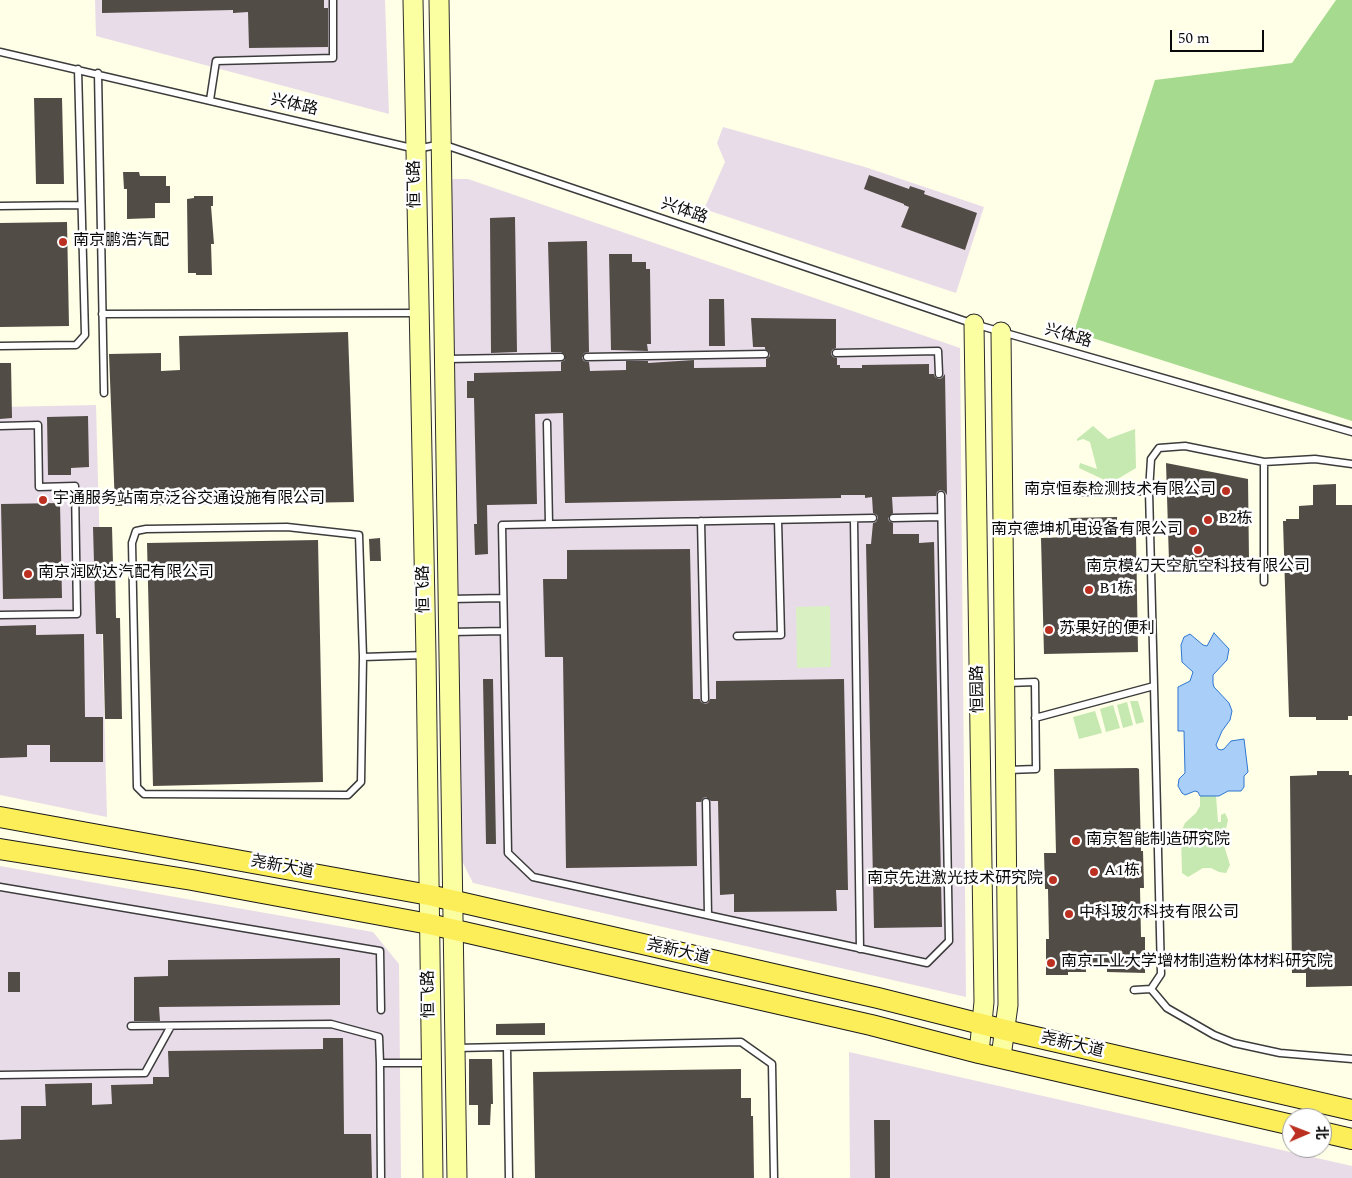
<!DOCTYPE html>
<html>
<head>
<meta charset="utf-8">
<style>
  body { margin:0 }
  #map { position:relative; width:1352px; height:1178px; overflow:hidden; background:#fffee6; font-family:Spectral,"Noto Sans SC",serif }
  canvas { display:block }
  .north { position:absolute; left:1282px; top:1108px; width:50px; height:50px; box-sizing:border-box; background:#fff; border:1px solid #9d9d9d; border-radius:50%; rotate:89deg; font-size:14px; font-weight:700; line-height:20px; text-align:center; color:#090909 }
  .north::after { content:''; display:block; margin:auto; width:18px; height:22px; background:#bb3020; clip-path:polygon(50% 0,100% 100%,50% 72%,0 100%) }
  .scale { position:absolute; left:1170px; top:30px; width:94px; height:22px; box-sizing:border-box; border:2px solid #090909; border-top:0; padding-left:6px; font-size:15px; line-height:18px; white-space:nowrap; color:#090909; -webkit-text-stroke:4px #fff; paint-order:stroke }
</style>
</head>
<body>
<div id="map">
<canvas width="1352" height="1178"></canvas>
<div class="north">北</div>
<div class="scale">50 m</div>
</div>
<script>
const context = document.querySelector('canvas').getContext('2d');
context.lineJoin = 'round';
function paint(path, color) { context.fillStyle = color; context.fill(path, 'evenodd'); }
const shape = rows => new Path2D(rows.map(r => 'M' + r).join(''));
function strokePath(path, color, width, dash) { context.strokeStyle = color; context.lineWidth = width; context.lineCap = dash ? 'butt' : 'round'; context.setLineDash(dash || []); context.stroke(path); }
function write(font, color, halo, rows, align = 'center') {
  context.font = font + ' Spectral,"Noto Sans SC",serif'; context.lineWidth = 5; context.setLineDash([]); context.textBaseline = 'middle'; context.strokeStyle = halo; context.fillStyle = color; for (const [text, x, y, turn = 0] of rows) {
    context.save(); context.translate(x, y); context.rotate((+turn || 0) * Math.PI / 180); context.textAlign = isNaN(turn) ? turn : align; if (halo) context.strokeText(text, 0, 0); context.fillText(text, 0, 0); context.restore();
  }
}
paint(shape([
  [95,0,385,0,389,114,96,36],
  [723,127,865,167,984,207,956,293,704,209,725,162,717,143],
  [453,179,468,179,960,348,966,997,473,883,462,861,449,191],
  [96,405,107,817,0,795,0,407],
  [0,866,373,932,399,964,401,1178,0,1178],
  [849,1052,1352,1166,1352,1178,850,1178]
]), '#e9dce9');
paint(shape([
  [1093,426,1108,439,1135,429,1136,468,1111,483,1079,468,1080,463,1097,469,1090,442,1083,439,1077,441,1077,439],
  [1130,701,1138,701,1144,722,1136,724],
  [1127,702,1133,725,1123,728,1117,705],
  [1113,705,1120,728,1106,732,1100,709],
  [1095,711,1102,733,1079,739,1073,717],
  [1200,796,1216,796,1218,822,1221,822,1221,815,1225,813,1228,820,1223,842,1230,865,1226,873,1219,872,1211,868,1203,868,1188,877,1182,873,1181,832,1185,823,1196,813,1200,806]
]), '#c5e9b0');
paint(shape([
  [1336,0,1352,0,1352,421,1074,332,1155,80,1292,63]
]), '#a5da8f');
paint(shape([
  [830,606,831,667,797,668,796,607]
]), '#d9f0c2');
const water = shape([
  [1214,633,1229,649,1227,660,1213,675,1213,683,1214,687,1229,703,1232,711,1230,720,1222,731,1216,745,1218,749,1221,750,1224,749,1231,741,1244,739,1248,772,1244,776,1244,787,1241,791,1228,791,1219,796,1200,796,1198,792,1195,791,1185,795,1182,793,1178,786,1179,779,1185,773,1184,731,1178,731,1178,687,1190,681,1193,672,1182,662,1181,645,1184,637,1190,634,1203,645,1207,646,1214,633]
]);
paint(water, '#a9cef7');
strokePath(water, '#2f77d0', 1);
paint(shape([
  [102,0,324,0,324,8,328,8,328,47,249,48,248,12,233,13,233,10,102,13],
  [34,98,62,98,64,184,36,184],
  [123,172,139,172,140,176,166,176,166,186,170,186,170,203,155,203,155,218,127,219,127,189,124,189],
  [869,175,909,189,910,186,925,191,924,194,977,213,965,250,901,227,909,207,904,205,904,204,864,189],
  [194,196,213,196,213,206,211,206,214,244,211,244,212,275,196,275,196,273,188,273,187,199,194,198],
  [515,217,517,352,491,353,490,218],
  [67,222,69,326,0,327,0,223],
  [587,241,589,352,584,353,582,358,584,361,589,362,590,371,626,370,626,361,648,361,648,363,694,360,694,368,766,367,766,359,770,356,769,352,765,349,765,347,753,347,751,318,836,319,836,348,832,350,831,354,833,357,837,358,837,365,840,365,840,368,862,368,862,365,929,364,929,374,934,374,935,377,939,379,942,378,945,374,947,495,944,491,940,490,937,492,936,496,892,497,893,513,888,518,889,521,893,523,893,534,919,534,919,543,934,542,942,927,874,928,866,544,871,544,873,523,876,522,878,518,877,515,873,513,872,497,865,498,865,495,841,495,841,498,565,503,563,413,535,414,537,504,487,505,488,554,475,555,474,524,477,524,474,398,467,398,467,381,474,381,474,373,561,371,561,362,565,360,565,355,561,352,551,352,548,242],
  [609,254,632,254,632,262,646,262,646,269,650,269,651,344,647,344,648,351,611,350],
  [709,299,724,299,725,346,709,346],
  [348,332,354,502,115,506,109,354,161,353,161,371,180,370,179,336],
  [0,363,11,363,12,418,0,419],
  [88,416,89,467,71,468,71,475,48,475,47,417],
  [1166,463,1248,479,1249,560,1169,562],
  [1336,484,1336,505,1352,505,1352,716,1348,716,1348,720,1316,720,1316,717,1289,717,1283,521,1286,521,1286,519,1299,519,1299,506,1313,505,1313,485],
  [60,503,62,598,3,599,1,504],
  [1117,517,1117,536,1136,536,1138,652,1044,654,1041,538,1068,537,1068,518],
  [93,527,112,527,113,563,115,563,116,618,120,618,122,719,105,719,103,634,96,634],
  [380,538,381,561,370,561,369,539],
  [318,540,323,782,153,786,147,543],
  [690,549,693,699,700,699,701,702,705,704,708,703,710,699,716,699,716,681,844,679,848,890,836,890,837,911,734,912,734,894,720,895,718,801,711,801,706,797,703,798,701,802,696,802,697,866,566,868,563,657,545,657,543,579,567,579,567,550],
  [36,625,36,635,84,634,85,717,103,717,103,762,50,762,50,745,27,745,27,757,0,758,0,626],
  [483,679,493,679,496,844,486,844],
  [1137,768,1139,769,1141,851,1143,851,1144,888,1140,888,1141,937,1145,937,1145,973,1107,972,1107,964,1086,965,1086,972,1068,972,1068,975,1046,975,1046,939,1049,939,1048,889,1045,889,1044,853,1056,853,1054,769],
  [1317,771,1349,771,1349,775,1352,775,1352,986,1306,987,1306,973,1292,973,1290,776,1317,775],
  [340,958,340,1005,159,1007,160,1021,134,1021,134,977,168,976,168,960],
  [8,972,20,972,20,992,8,992],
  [545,1023,545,1035,496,1035,496,1024],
  [323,1038,343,1038,344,1134,371,1134,372,1178,0,1178,0,1140,21,1139,21,1106,46,1106,45,1084,92,1083,92,1105,112,1104,111,1085,153,1084,153,1077,169,1077,168,1051,323,1049],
  [469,1059,492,1059,493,1104,491,1104,490,1125,478,1125,478,1105,469,1105],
  [741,1069,741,1098,751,1098,751,1116,753,1116,754,1178,535,1178,533,1072],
  [874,1120,890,1120,890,1178,875,1178]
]), '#524c46');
const lane = shape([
  [0,52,416,149,442,144,974,324,1352,432],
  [98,73,104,393],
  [210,100,216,61,333,58,333,0],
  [0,206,81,205],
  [102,314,418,313],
  [0,346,76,345,85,335,78,69],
  [836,353,938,351,939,374],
  [587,357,765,354],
  [447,359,561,357],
  [547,423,549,524],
  [0,426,38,425,39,487,75,486,77,614,0,615],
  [1264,462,1315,459,1352,464],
  [1149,491,1151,459,1159,448,1185,446,1264,462,1264,582],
  [1077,492,1149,491,1154,686],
  [893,518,941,517],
  [854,519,860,949],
  [701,521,705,699],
  [450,599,503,598],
  [504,631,502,525,873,518],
  [451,632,504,631,508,853,533,877,927,963,949,941,941,495],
  [737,636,781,635,778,520],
  [363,657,359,535,287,527,146,529,136,531,132,543,137,787,144,794,348,795,361,782,363,657,425,655],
  [1008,683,1035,682,1036,769,1008,770],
  [1035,718,1154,686,1161,974,1151,989,1134,990],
  [706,802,708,915],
  [0,887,380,951,381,1010],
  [1151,989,1167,1008,1214,1035,1234,1043,1280,1053,1352,1059],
  [131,1026,331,1024,379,1037,380,1063,430,1063],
  [507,1047,509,1178],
  [456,1048,741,1042,772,1064,774,1178],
  [380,1063,381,1178],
  [0,1075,145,1073,171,1026]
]);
const secondary = shape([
  [413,0,426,655,433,1178],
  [439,0,457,1178],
  [974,324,984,1002,979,1053],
  [1001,332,1008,1005,1001,1057]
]);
const primary = shape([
  [0,817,429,895,878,998,1005,1030,1352,1110],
  [0,849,192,880,429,924,871,1025,979,1053,1292,1125],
  [1322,1132,1352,1139]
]);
strokePath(lane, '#3c3c3c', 9);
strokePath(secondary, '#2b2b2b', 21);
strokePath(primary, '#1a1a1a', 22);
strokePath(lane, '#fff', 6);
strokePath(secondary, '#fbffa1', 19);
strokePath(primary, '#fcee58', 20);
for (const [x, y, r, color] of [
  [63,242,5,"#bb3020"],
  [1226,491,5,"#bb3020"],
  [43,500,5,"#bb3020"],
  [1208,520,5,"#bb3020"],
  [1193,531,5,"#bb3020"],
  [1198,550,5,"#bb3020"],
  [28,574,5,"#bb3020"],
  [1089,590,5,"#bb3020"],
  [1049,630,5,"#bb3020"],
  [1076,841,5,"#bb3020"],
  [1094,872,5,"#bb3020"],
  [1053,880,5,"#bb3020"],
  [1069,914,5,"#bb3020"],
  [1051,963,5,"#bb3020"]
]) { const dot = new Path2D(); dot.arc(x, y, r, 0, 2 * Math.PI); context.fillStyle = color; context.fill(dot); strokePath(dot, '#fff', 2); }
write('16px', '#090909', '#fff', [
  ["兴体路",294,106,13],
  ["恒飞路",416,184,-91],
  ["兴体路",684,212,19],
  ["兴体路",1068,337,16],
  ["恒飞路",425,589,-91],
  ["恒园路",979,689,-91],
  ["尧新大道",282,868,11],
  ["尧新大道",678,953,13],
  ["恒飞路",430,994,-91],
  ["尧新大道",1072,1046,13]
]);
write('16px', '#090909', '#fff', [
  ["南京鹏浩汽配",73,242],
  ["南京恒泰检测技术有限公司",1216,491,"right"],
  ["宇通服务站南京泛谷交通设施有限公司",53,500],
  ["B2栋",1218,520],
  ["南京德坤机电设备有限公司",1183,531,"right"],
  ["南京模幻天空航空科技有限公司",1198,568,"center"],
  ["南京润欧达汽配有限公司",38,574],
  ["B1栋",1099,590],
  ["苏果好的便利",1059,630],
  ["南京智能制造研究院",1086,841],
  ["A1栋",1104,872],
  ["南京先进激光技术研究院",1043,880,"right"],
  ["中科玻尔科技有限公司",1079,914],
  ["南京工业大学增材制造粉体材料研究院",1061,963]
], 'left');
</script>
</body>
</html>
